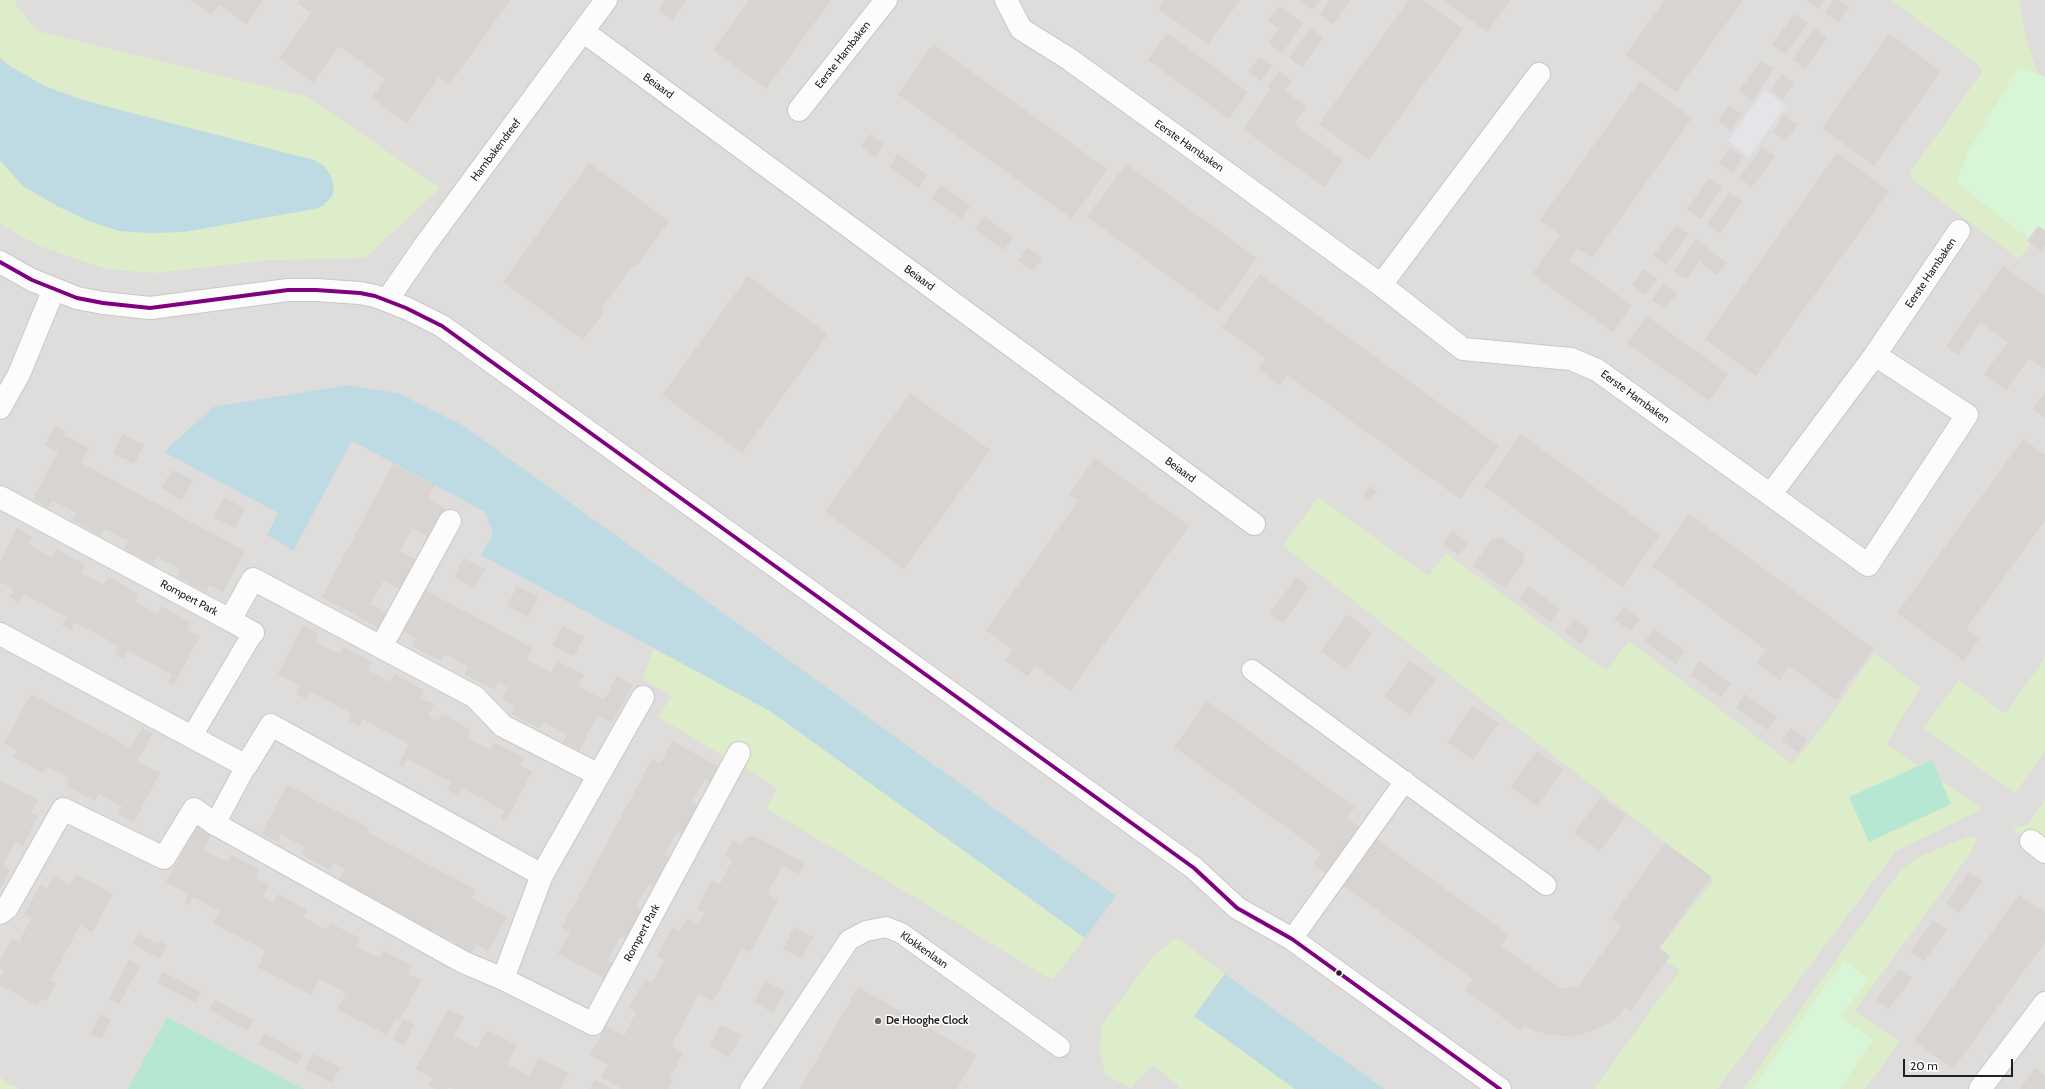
<!DOCTYPE html>
<html>
<head>
<meta charset="utf-8">
<style>
  body { margin:0 }
  #map { position:relative; width:2045px; height:1089px; overflow:hidden; background:#f0eeea; font-family:Cabin,sans-serif }
  canvas { display:block }
  .scale { position:absolute; left:1903px; top:1059px; width:110px; height:18px; box-sizing:border-box; border:2px solid #212121; border-top:0; padding-left:5px; font-size:12px; line-height:14px; white-space:nowrap; color:#212121; -webkit-text-stroke:3px #fff; paint-order:stroke }
</style>
</head>
<body>
<div id="map">
<canvas width="2045" height="1089"></canvas>
<div class="scale">20 m</div>
</div>
<script>
const context = document.querySelector('canvas').getContext('2d');
context.lineJoin = 'round';
function paint(path, color) { context.fillStyle = color; context.fill(path, 'evenodd'); }
const shape = rows => new Path2D(rows.map(r => 'M' + r).join(''));
function strokePath(path, color, width, dash) { context.strokeStyle = color; context.lineWidth = width; context.lineCap = dash ? 'butt' : 'round'; context.setLineDash(dash || []); context.stroke(path); }
function write(font, color, halo, rows, align = 'center') {
  context.font = font + ' Cabin,sans-serif'; context.lineWidth = 3; context.setLineDash([]); context.textBaseline = 'middle'; context.strokeStyle = halo; context.fillStyle = color; for (const [text, x, y, turn = 0] of rows) {
    context.save(); context.translate(x, y); context.rotate((+turn || 0) * Math.PI / 180); context.textAlign = isNaN(turn) ? turn : align; if (halo) context.strokeText(text, 0, 0); context.fillText(text, 0, 0); context.restore();
  }
}
paint(shape([
  [0,0,2045,0,2045,1089,0,1089]
]), '#dfdddb');
paint(shape([
  [0,0,17,0,15,4,37,31,308,97,440,188,365,258,270,260,153,273,106,269,37,245,0,224,0,160,22,185,57,206,89,221,119,231,151,233,183,232,323,206,332,196,334,186,45,86,11,67,0,58],
  [1891,0,2019,0,2026,40,2038,73,2045,78,2045,226,2019,259,1913,180,1910,173,1982,72,1977,63],
  [1318,497,1428,576,1446,553,1606,671,1629,641,1792,764,1831,716,1874,653,1920,688,1886,744,1983,809,1896,851,1717,1089,1594,1089,1680,970,1655,954,1714,880,1283,546],
  [654,648,770,711,1085,938,1052,980,766,808,778,788,658,717,672,696,643,679],
  [2045,658,2045,751,2015,793,1923,728,1959,680,2005,714],
  [2045,801,2045,838,2038,848,2013,830,2028,824],
  [1966,837,1978,838,1969,855,1854,1011,1900,1042,1865,1089,1743,1089,1900,871,1917,858],
  [1173,940,1180,940,1225,974,1194,1016,1295,1089,1177,1089,1179,1086,1153,1065,1131,1088,1106,1075,1099,1050,1102,1025,1154,955],
  [0,1077,7,1083,19,1089,0,1089]
]), '#ddedc9');
paint(shape([
  [2018,67,2045,77,2045,247,2018,231,1957,182,1968,152],
  [1844,960,1869,979,1840,1016,1873,1040,1840,1089,1752,1089]
]), '#d9f5d8');
paint(shape([
  [1932,760,1951,804,1869,842,1849,797],
  [167,1017,303,1089,128,1089]
]), '#b6e7d2');
paint(shape([
  [1765,90,1786,106,1749,157,1728,140]
]), '#e5e4e9');
paint(shape([
  [0,58,11,67,45,86,78,99,314,160,323,165,331,176,334,186,332,196,323,206,315,209,183,232,151,233,119,231,89,221,57,206,22,185,0,160],
  [347,385,398,393,464,426,1116,896,1085,938,770,711,481,555,493,534,485,512,352,441,293,551,267,535,278,513,164,452,213,407],
  [1225,974,1384,1089,1295,1089,1194,1016]
]), '#bedbe3');
paint(shape([
  [191,0,263,0,246,24,219,4,212,15],
  [300,0,510,0,449,85,439,77,406,123,372,98,385,79,339,46,313,83,279,58,311,13,298,3],
  [665,0,686,0,672,20,658,10],
  [749,0,831,0,766,89,713,50],
  [1164,0,1240,0,1208,44,1158,9],
  [1299,0,1320,0,1313,10],
  [1330,0,1350,0,1333,24,1320,14],
  [1409,0,1423,0,1463,29,1369,160,1319,124],
  [1442,0,1510,0,1487,32],
  [1665,0,1743,0,1676,92,1625,55],
  [1806,0,1824,0,1818,9],
  [1834,0,1839,0,1849,7,1838,22,1825,13],
  [1279,6,1303,23,1282,53,1268,43,1279,29,1268,21],
  [1794,14,1808,23,1785,54,1772,45],
  [1310,28,1323,37,1302,67,1289,58],
  [1815,28,1827,37,1805,69,1792,59],
  [1167,33,1248,92,1229,119,1148,60],
  [1889,34,1941,71,1874,166,1822,128],
  [933,44,1107,169,1072,219,898,94],
  [1259,57,1272,66,1261,81,1248,72],
  [1761,60,1774,69,1752,101,1739,91],
  [1279,71,1292,81,1285,91,1306,106,1294,124,1343,160,1324,187,1243,129,1271,89,1268,86],
  [1782,74,1794,83,1783,99,1770,90],
  [1640,81,1692,118,1592,258,1578,248,1569,260,1632,305,1613,332,1532,274,1560,235,1540,220],
  [1729,105,1742,114,1731,130,1718,121],
  [1784,115,1798,125,1786,140,1773,132],
  [870,134,884,144,875,157,861,147],
  [1762,147,1775,156,1752,187,1739,178],
  [1731,148,1744,157,1732,173,1719,163],
  [1837,153,1889,191,1756,376,1705,339],
  [898,154,927,175,918,188,889,167],
  [589,163,669,221,635,268,633,266,601,309,604,312,583,340,503,282],
  [1126,164,1257,258,1218,312,1087,217],
  [1709,178,1722,187,1700,219,1687,209],
  [941,185,970,206,961,219,932,199],
  [1729,192,1742,202,1720,233,1707,224],
  [984,216,1013,237,1004,250,975,229],
  [1676,225,1689,234,1666,265,1653,256],
  [2038,226,2045,230,2045,245,2041,251,2027,241],
  [1696,239,1727,263,1717,275,1700,262,1708,251,1686,279,1673,271],
  [1028,248,1042,258,1033,271,1018,260],
  [2003,266,2045,296,2045,369,2029,358,2006,390,1984,374,2008,342,1980,322,1958,355,1946,346],
  [1644,269,1657,279,1645,295,1632,285],
  [1260,274,1499,446,1460,499,1287,375,1280,385,1258,369,1266,359,1222,327],
  [748,276,828,334,742,453,662,395],
  [1663,284,1677,293,1665,309,1652,300],
  [1647,316,1728,374,1709,401,1627,343],
  [910,393,990,450,904,569,825,512],
  [2045,393,2045,418,2033,409],
  [55,426,65,432,64,435,89,448,81,463,245,551,223,592,209,585,206,592,177,577,180,569,157,557,153,564,124,549,128,541,116,535,105,529,101,536,72,520,76,513,52,500,48,507,33,499,58,452,45,445],
  [123,434,144,445,134,464,113,453],
  [1521,434,1660,535,1622,587,1484,486],
  [2023,439,2045,455,2045,521,1966,629,1979,639,1964,661,1897,613],
  [1095,458,1189,526,1070,691,1035,665,1028,676,1005,661,1013,650,986,630,1078,501,1069,494],
  [393,464,435,486,428,499,446,509,430,538,412,528,400,551,418,561,402,590,384,580,377,592,371,604,390,614,381,629,322,597],
  [172,470,193,480,182,500,161,488],
  [1370,486,1377,491,1369,501,1363,496],
  [224,497,245,509,235,528,214,517],
  [1689,514,1874,649,1836,700,1789,666,1780,680,1757,664,1766,650,1652,566],
  [17,528,33,537,29,544,40,551,52,557,56,549,86,565,81,573,104,585,109,577,138,594,134,601,158,614,161,606,190,622,187,630,200,636,173,686,168,683,173,675,128,651,124,659,115,654,119,646,75,622,71,630,62,626,67,617,23,594,19,603,10,597,14,589,0,582,0,562],
  [1452,531,1468,543,1459,555,1443,544],
  [1500,537,1524,554,1524,562,1505,588,1473,566,1492,539],
  [464,558,485,569,475,588,454,577],
  [1296,577,1309,587,1283,623,1270,614],
  [517,586,538,597,528,617,507,606],
  [1528,586,1560,609,1550,622,1519,599],
  [425,590,533,648,526,659,551,673,557,661,584,675,578,686,604,700,617,676,633,685,612,723,597,716,579,750,563,742,567,734,555,728,544,722,540,729,511,714,515,706,502,699,508,688,498,682,494,690,464,674,469,667,445,654,441,661,412,646,416,638,403,631],
  [1624,607,1640,619,1631,631,1614,620],
  [1347,614,1372,633,1346,669,1321,651],
  [1574,619,1590,630,1581,644,1565,632],
  [303,625,319,634,315,641,327,648,339,654,343,647,372,662,368,670,391,682,395,674,424,690,421,698,434,704,428,716,438,721,442,714,471,730,467,737,490,750,495,743,524,758,520,765,532,772,506,821,501,818,505,811,462,788,458,795,447,790,451,782,407,759,403,767,399,764,409,744,363,719,359,726,348,721,352,714,310,691,306,699,296,694,300,686,278,674],
  [563,626,584,637,574,656,552,645],
  [1654,629,1685,651,1676,664,1644,642],
  [1410,661,1436,679,1410,715,1384,696],
  [1700,661,1731,684,1721,697,1690,675],
  [31,694,131,748,142,728,153,733,137,761,160,773,134,822,118,814,122,806,110,800,99,794,95,801,66,785,69,778,47,766,43,773,13,757,17,750,4,743],
  [1745,694,1777,717,1767,730,1736,708],
  [1207,701,1355,807,1347,818,1508,934,1501,946,1561,989,1578,986,1622,926,1611,918,1665,843,1711,876,1659,948,1670,956,1630,1012,1625,1007,1619,1016,1608,1024,1581,1035,1569,1037,1546,1034,1532,1030,1524,1024,1520,1030,1465,990,1473,979,1313,864,1322,853,1174,747],
  [1473,706,1499,723,1473,760,1447,742],
  [1791,728,1807,739,1798,752,1782,740],
  [672,741,721,768,712,783,705,779,692,802,699,807,684,836,677,832,664,855,671,859,656,888,649,884,636,907,643,911,627,940,620,937,614,948,608,960,615,964,607,979,558,954,570,932,562,927,652,759,660,764],
  [1537,751,1563,770,1537,806,1511,787],
  [0,780,38,800,31,813,38,816,23,846,15,842,3,866,10,870,0,890],
  [287,785,369,828,367,832,476,890,472,898,507,917,485,957,487,950,476,944,468,958,452,950,456,943,433,930,429,937,400,922,404,915,380,902,376,910,347,894,351,887,339,880,345,869,334,863,329,870,301,854,305,847,293,841,281,834,278,842,261,834],
  [1601,797,1626,815,1600,851,1574,833],
  [198,823,213,831,203,850,227,862,231,855,260,870,256,878,269,885,263,896,273,902,278,894,307,910,303,917,327,930,330,923,360,938,356,946,379,958,383,951,412,966,408,974,421,980,399,1021,395,1019,387,1035,337,1009,346,993,319,979,311,995,258,967,266,951,213,923,219,911,193,897,189,905,184,902,188,894,166,882],
  [753,836,805,863,799,874,782,865,767,894,778,900,750,953,742,948,713,1001,699,993,671,1046,683,1053,670,1079,673,1080,669,1089,623,1089,601,1077,608,1065,590,1055,606,1026,624,1036,636,1012,629,1008,645,979,652,983,658,972,664,960,657,956,672,927,680,931,687,918,699,924,704,913,697,909,712,880,720,884,732,860,725,856,733,841,742,845,746,838],
  [1969,872,1982,882,1959,913,1946,903],
  [76,874,113,894,92,932,80,925,52,978,51,980,56,984,47,1000,41,999,37,1005,0,985,0,978,4,971,0,969,0,960,12,938,19,942,25,930,32,918,24,915,40,885,47,889,54,876,70,885],
  [2019,895,2045,913,2045,942,1953,1069,1914,1041],
  [1933,920,1947,930,1924,961,1911,952],
  [794,927,813,937,802,959,783,949],
  [139,934,158,944,160,941,167,945,160,959,133,944],
  [129,960,140,966,119,1004,109,999],
  [1899,969,1912,978,1889,1009,1876,1000],
  [163,972,201,992,196,1003,158,983],
  [765,981,785,991,773,1013,754,1002],
  [858,987,976,1055,957,1089,800,1089],
  [215,1000,253,1020,248,1031,209,1010],
  [448,1009,464,1017,454,1036,477,1048,487,1030,517,1045,507,1064,529,1076,539,1058,569,1073,560,1089,454,1089,449,1086,447,1089,436,1089,428,1085,433,1078,416,1069],
  [101,1014,111,1020,101,1039,90,1034],
  [403,1019,414,1025,404,1045,393,1039],
  [721,1025,741,1035,729,1057,710,1046],
  [265,1034,303,1054,297,1064,259,1044],
  [313,1054,340,1068,332,1083,305,1069],
  [2035,1068,2045,1076,2045,1089,2020,1089],
  [595,1080,612,1089,590,1089]
]), '#d7d4d1');
const service = shape([
  [1252,670,1546,885],
  [192,736,253,633],
  [215,824,246,766],
  [1292,939,1405,781],
  [750,1089,849,940,866,931,886,927,901,933,1060,1047]
]);
const pedestrian = shape([
  [0,497,230,620,253,579,475,697,503,726,599,775],
  [230,620,253,633],
  [381,647,450,521],
  [2031,841,2045,852],
  [0,913,7,908,63,809,164,858,194,809,215,824,463,962,503,979],
  [593,1024,739,753],
  [1980,1089,2045,1003]
]);
const minor = shape([
  [1006,0,1021,29,1069,59,1209,160,1381,285,1463,349,1571,359,1597,370,1868,565,1967,415,1875,355],
  [584,32,1254,524],
  [799,110,886,0],
  [0,262,32,280,77,298,103,303,150,308,288,290,316,290,360,293,375,296,406,308,442,326,1194,868,1237,908,1292,939,1500,1089],
  [1381,285,1539,74],
  [387,300,425,245,606,0],
  [0,408,19,374,54,289],
  [1771,494,1875,355,1959,231],
  [0,634,246,766,271,725,542,875],
  [593,1024,503,979,542,875,643,697]
]);
strokePath(service, '#c8c8c6', 22);
strokePath(pedestrian, '#c8c8c6', 24);
strokePath(minor, '#c8c8c6', 24);
strokePath(service, '#fdfcfc', 20);
strokePath(pedestrian, '#fdfcfc', 22);
strokePath(minor, '#fdfcfc', 22);
strokePath(shape([
  [0,262,32,280,77,298,103,303,150,308,288,290,316,290,360,293,375,296,406,308,442,326,1194,868,1237,908,1292,939,1500,1089]
]), '#800080', 4);
for (const [x, y, r, color] of [
  [1339,973,3.5,"#212121"],
  [878,1021,4,"#696967"]
]) { const dot = new Path2D(); dot.arc(x, y, r, 0, 2 * Math.PI); context.fillStyle = color; context.fill(dot); strokePath(dot, '#fff', 1.5); }
write('11px', '#212121', '#fff', [
  ["Eerste Hambaken",843,55,-52],
  ["Beiaard",658,86,36],
  ["Eerste Hambaken",1189,146,35],
  ["Hambakendreef",496,150,-53],
  ["Eerste Hambaken",1931,273,-56],
  ["Beiaard",919,278,36],
  ["Eerste Hambaken",1635,397,36],
  ["Beiaard",1180,470,36],
  ["Rompert Park",189,598,28],
  ["Rompert Park",642,933,-62],
  ["Klokkenlaan",924,950,35]
]);
write('bold 11px', '#212121', '#fff', [
  ["De Hooghe Clock",886,1021]
], 'left');
</script>
</body>
</html>
